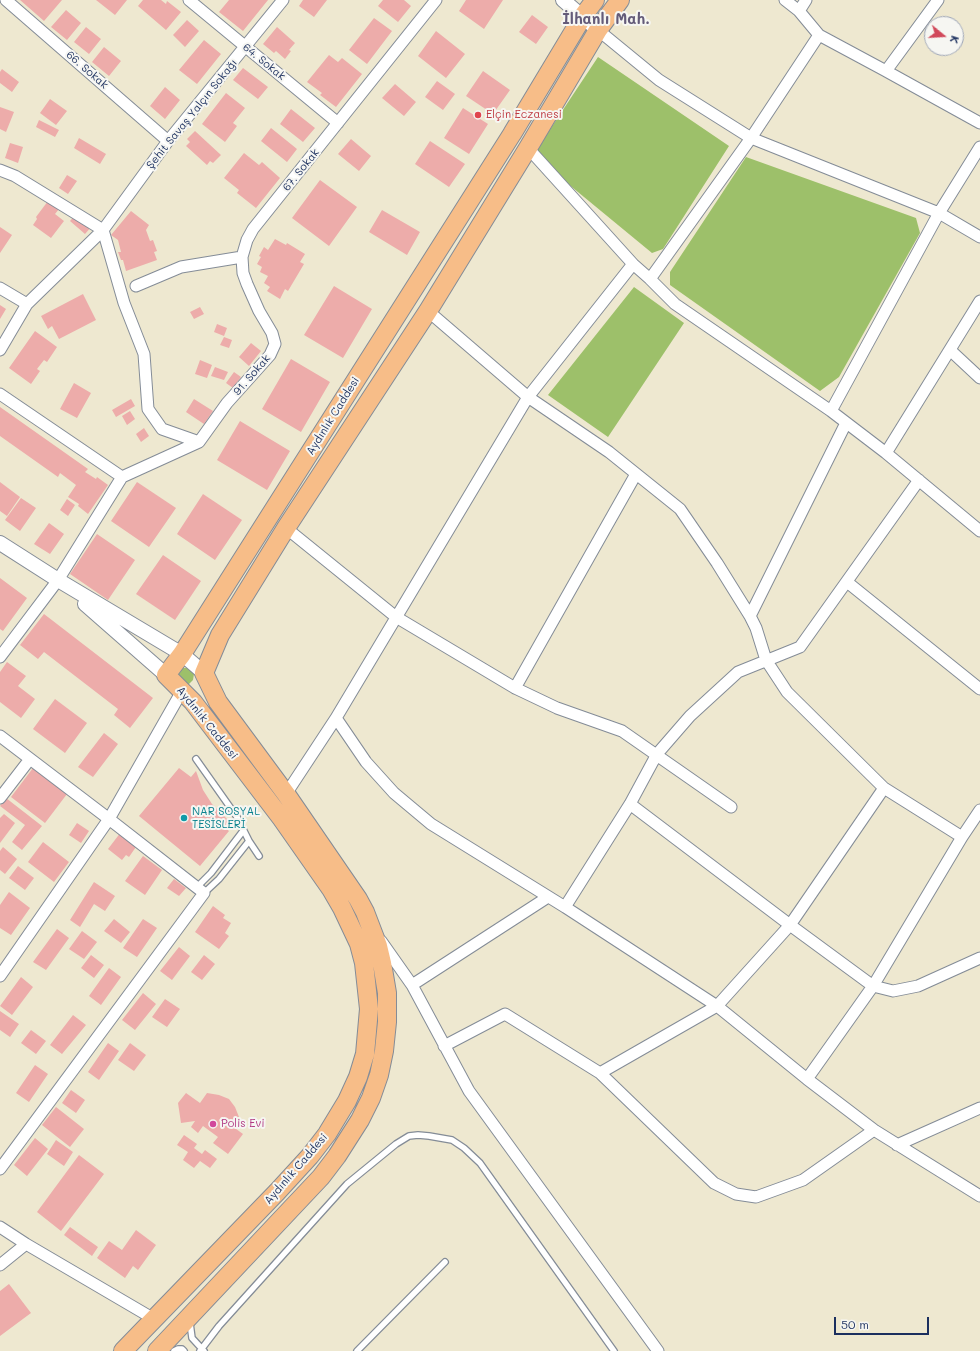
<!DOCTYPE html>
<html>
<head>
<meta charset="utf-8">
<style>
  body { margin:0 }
  #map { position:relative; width:980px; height:1351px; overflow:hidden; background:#eee8d0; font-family:Mali,sans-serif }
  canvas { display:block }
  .north { position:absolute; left:924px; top:16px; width:40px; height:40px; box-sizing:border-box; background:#f6f6f2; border:1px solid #9ea6b7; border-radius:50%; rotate:108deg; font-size:11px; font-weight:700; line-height:16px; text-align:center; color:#1b2f5e }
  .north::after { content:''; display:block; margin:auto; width:14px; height:18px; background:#d1495b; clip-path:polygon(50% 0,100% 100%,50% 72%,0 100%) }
  .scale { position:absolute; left:834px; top:1317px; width:95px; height:18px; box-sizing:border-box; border:2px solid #1b2f5e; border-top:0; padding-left:5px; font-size:12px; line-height:14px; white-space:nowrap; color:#1b2f5e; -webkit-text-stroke:3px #f6f6f2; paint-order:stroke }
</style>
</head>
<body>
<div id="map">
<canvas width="980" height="1351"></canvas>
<div class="north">K</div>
<div class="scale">50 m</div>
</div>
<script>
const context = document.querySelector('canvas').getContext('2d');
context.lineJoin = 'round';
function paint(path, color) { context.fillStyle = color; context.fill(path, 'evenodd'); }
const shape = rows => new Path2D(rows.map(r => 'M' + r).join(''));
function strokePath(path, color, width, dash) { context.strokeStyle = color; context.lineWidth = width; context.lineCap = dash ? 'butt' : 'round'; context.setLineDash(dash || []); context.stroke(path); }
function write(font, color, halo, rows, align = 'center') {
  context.font = font + ' Mali,sans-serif'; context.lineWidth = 4; context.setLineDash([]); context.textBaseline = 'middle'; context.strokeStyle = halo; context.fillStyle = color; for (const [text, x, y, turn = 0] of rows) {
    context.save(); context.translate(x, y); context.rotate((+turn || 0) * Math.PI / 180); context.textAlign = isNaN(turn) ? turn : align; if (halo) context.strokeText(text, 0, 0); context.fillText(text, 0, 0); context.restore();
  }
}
paint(shape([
  [598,57,729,146,663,249,652,253,533,155],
  [746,157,916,218,920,233,839,377,820,391,670,285,670,272],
  [634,287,684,323,608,437,548,395],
  [182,668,188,668,193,671,194,674,193,680,189,684,186,685,176,674]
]), '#9dc06a');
paint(shape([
  [20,0,62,0,44,21],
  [96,0,127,0,115,15],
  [143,0,161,0,166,4,167,1,181,12,166,30,138,6],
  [229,0,268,0,243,31,219,12],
  [303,0,327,0,314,17,299,6],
  [383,0,404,0,411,6,398,22,378,6],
  [466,0,503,0,484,29,459,11],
  [66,10,81,23,67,40,51,27],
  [532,15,548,27,536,44,519,32],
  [374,18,392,31,367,64,349,50],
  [187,20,199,31,185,47,173,35],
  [86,27,101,39,89,54,74,42],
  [277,27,295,43,289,50,291,51,285,59,276,51,274,53,263,44],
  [436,31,465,54,446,78,418,56],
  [204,40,221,54,197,84,179,70],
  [104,47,121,61,109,76,92,62],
  [329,55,338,62,342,58,362,74,336,107,320,95,322,93,307,82],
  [243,68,268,87,258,99,233,80],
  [2,69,19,82,12,92,0,83,0,72],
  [483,71,510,90,493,114,466,96],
  [437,81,455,94,443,110,425,97],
  [395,84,416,102,404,116,382,98],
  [165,87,180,100,165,119,150,106],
  [226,93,245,108,233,123,237,126,225,142,202,124],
  [50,99,67,111,56,125,40,113],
  [0,107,14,112,6,132,0,129],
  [463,108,488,124,469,154,444,138],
  [291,109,315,128,303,142,280,124],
  [39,120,59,130,55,137,36,127],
  [271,128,297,149,287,162,261,141],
  [195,131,221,155,213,163,210,161,207,165,186,146,190,142,187,139],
  [79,138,106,154,100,164,74,148],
  [351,139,371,156,359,171,338,154],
  [430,141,465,164,449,187,415,164],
  [10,143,23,147,18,163,5,158],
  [244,153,259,165,262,162,280,178,256,208,237,193,239,190,224,178],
  [67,175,77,181,68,194,59,188],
  [320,180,357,207,329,246,292,218],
  [48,201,59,209,55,214,64,221,51,238,33,225,37,219,36,217],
  [382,210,420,232,407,255,369,232],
  [131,211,149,225,146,230,150,241,153,240,157,251,154,252,157,260,126,271,123,260,121,260,118,252,121,252,118,240,111,235],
  [77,213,92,226,85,234,70,221],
  [0,227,12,235,0,253],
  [275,239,286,245,287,243,305,254,300,262,304,264,288,291,285,289,280,299,267,291,270,287,264,283,268,276,260,272,262,267,257,264,261,257,259,256,264,247,268,250],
  [334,286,372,309,343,358,304,335],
  [83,294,96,320,59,339,52,326,48,329,41,316],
  [0,305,6,309,0,319],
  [200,307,204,314,194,319,190,312],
  [217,324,227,328,224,336,214,332],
  [35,331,57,347,47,362,44,360,37,369,40,371,31,384,9,368],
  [224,337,232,340,229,348,220,345],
  [251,343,261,351,249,366,239,357],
  [291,359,330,382,301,432,262,409],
  [200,360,212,365,207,378,195,374],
  [215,367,228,372,224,380,211,376],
  [234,372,241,377,233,388,226,383],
  [74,383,91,393,77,418,60,409],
  [131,399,135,406,116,417,112,410],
  [194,399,213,411,204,424,186,412],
  [0,407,88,469,85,472,96,479,97,477,108,485,88,514,78,506,79,504,68,497,76,485,60,473,58,477,0,436],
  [130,411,135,419,127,425,122,416],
  [240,421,290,451,267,490,217,460],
  [144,428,149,436,141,442,136,434],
  [0,482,20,497,7,516,0,511],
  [137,482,176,508,149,547,111,521],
  [203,494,242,520,215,560,177,534],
  [21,498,36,508,20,531,5,520],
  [67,499,75,505,68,516,60,510],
  [49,523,64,534,50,554,34,544],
  [97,534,135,560,108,600,70,574],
  [163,555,201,581,175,620,136,594],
  [0,578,27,598,3,631,0,629],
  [44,614,153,698,130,728,114,715,118,709,44,652,38,659,20,645],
  [7,662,26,676,18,686,35,699,21,718,0,702,0,672],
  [55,699,87,723,65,753,33,729],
  [104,733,118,744,93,777,78,767],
  [33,768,67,794,45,823,11,797],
  [179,768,191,777,196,771,203,790,212,804,229,821,224,827,229,831,200,866,139,816],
  [6,798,42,826,22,850,12,842,25,825,0,806],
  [4,814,15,823,0,843,0,818],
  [77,823,89,831,81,843,69,835],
  [121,832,138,844,129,857,126,855,122,860,108,849],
  [43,842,69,862,54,882,28,862],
  [3,847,17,859,5,874,0,870,0,851],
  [143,856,162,870,145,895,125,881],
  [18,866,34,878,25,890,9,878],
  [174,879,186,888,179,896,167,888],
  [94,882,115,896,105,911,94,904,80,927,70,920],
  [9,892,30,908,11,935,0,928,0,905],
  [213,906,225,915,223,918,231,923,225,933,229,936,219,949,195,932],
  [114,919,130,932,121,943,104,931],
  [143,919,157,928,137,957,123,948],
  [57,929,69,938,46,970,33,962],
  [82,931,97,942,84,959,69,949],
  [179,947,190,956,172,980,160,971],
  [91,955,104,965,94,978,81,968],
  [204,955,215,964,202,980,191,972],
  [109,968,121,977,101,1005,89,996],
  [21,977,33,987,12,1015,0,1006],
  [143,993,156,1004,135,1030,122,1020],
  [165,999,180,1009,167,1027,152,1017],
  [0,1011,19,1024,10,1037,0,1030],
  [73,1015,86,1025,62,1054,50,1045],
  [31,1030,46,1041,36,1054,21,1043],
  [108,1043,119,1051,99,1080,88,1072],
  [130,1043,146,1055,134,1071,118,1060],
  [35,1065,48,1074,29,1102,16,1093],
  [71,1090,85,1100,76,1113,62,1103],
  [186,1093,200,1103,207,1093,219,1095,229,1099,235,1107,239,1117,232,1126,243,1134,228,1154,213,1143,218,1137,203,1126,198,1133,191,1127,195,1121,181,1123,178,1103],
  [56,1107,84,1129,70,1147,42,1125],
  [184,1135,197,1144,194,1148,202,1154,205,1150,217,1159,210,1168,200,1161,194,1168,183,1160,188,1152,177,1145],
  [35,1138,48,1149,27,1176,14,1165],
  [56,1140,73,1152,64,1166,47,1154],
  [79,1155,104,1174,61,1231,37,1212],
  [70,1227,98,1247,92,1256,64,1235],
  [136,1230,156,1245,138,1270,133,1266,125,1278,97,1258,109,1241,122,1250],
  [9,1284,31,1313,0,1336,0,1291]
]), '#edacaa');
const service = shape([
  [196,759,237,817,249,841],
  [197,887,211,873,243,831],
  [204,893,219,879,249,841,259,856],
  [190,1323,192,1338,204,1351],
  [174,1351,178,1349,182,1349,184,1351],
  [200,1351,219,1326,347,1184,396,1144,409,1136,418,1135,429,1136,452,1140,464,1148,480,1163,614,1351],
  [357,1351,445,1262]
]);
const minor = shape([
  [6,0,168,141],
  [189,0,338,123],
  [785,0,799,11,806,0],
  [799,11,819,35,886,71,938,0],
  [598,30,659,80,751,138,939,213,980,237],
  [886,71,980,123],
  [528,148,633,264,650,279,751,138,819,35],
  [0,170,15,176,103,230,124,303,144,354,148,409,162,429,199,442],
  [650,279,675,304,831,411,886,453,980,531],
  [136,286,181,267,242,257,247,240,253,229,436,0],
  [0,288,27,304],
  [428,311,528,397,609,452,680,509,717,563,750,616,756,628,766,660,787,692,884,788,962,837],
  [0,350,27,304,103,230,168,141,283,0],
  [950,350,980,378],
  [0,394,122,477],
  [831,411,939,213,980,147],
  [199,442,227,403,270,355,275,344,272,333,259,311,247,284,243,273,242,257],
  [886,453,980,301],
  [286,528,396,617,515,688,557,708,622,731,731,807],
  [847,582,980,689],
  [750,616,846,423],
  [0,657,58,580,122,477,199,442],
  [515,688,636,474],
  [336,718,366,762,394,793,431,824,565,907,717,1006,807,1079,874,1130,980,1196],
  [0,736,109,819,204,893,0,1169],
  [286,794,336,718,528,397,633,264],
  [0,798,30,759],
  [630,804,790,925,873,986,893,991,918,986,980,958],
  [565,907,630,804,657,754,690,716,738,672,800,647,919,480],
  [381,941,412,985,469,1091,658,1351],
  [0,976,109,819,182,691],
  [412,985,548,897],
  [444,1046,505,1014,600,1073,714,1183,736,1194,756,1197,803,1180,874,1130],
  [600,1073,717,1006,790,925,884,788],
  [807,1079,873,986,962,837,980,810],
  [897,1145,980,1108],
  [0,1227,26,1244,154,1319],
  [0,1265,26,1244]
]);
const tertiary = shape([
  [563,0,598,30],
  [0,543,58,580,182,654,204,673],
  [85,604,166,675]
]);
const primary = shape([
  [123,1351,277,1192,310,1156,327,1134,347,1101,358,1077,365,1054,369,1009,364,963,359,944,342,908,331,889,282,819,193,702,166,675,182,654,512,134,583,16,595,0],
  [157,1351,321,1177,337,1156,360,1120,371,1098,379,1075,384,1051,387,1022,387,993,382,963,378,946,365,912,358,899,286,794,218,702,204,673,220,635,286,528,428,311,528,148,598,30,620,0]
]);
strokePath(service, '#848c97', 8);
strokePath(minor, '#848c97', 13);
strokePath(tertiary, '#848c97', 16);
strokePath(primary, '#848c97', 20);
strokePath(service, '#fff', 5.5);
strokePath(minor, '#fff', 11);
strokePath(tertiary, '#fff', 14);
strokePath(primary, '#f7bd88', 18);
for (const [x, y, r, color] of [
  [478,115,4,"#e0444e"],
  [184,818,4,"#0f9aa8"],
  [213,1124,4,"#d1479c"]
]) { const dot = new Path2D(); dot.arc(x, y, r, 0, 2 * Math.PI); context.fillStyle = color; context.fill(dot); strokePath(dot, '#f6f6f2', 1.5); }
write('11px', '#1b2f5e', '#f6f6f2', [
  ["64. Sokak",264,62,39],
  ["66. Sokak",87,70,41],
  ["Şehit Savaş Yalçın Sokağı",192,114,-51],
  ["67. Sokak",301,170,-51],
  ["91. Sokak",252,375,-49],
  ["Aydınlık Caddesi",333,416,-58],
  ["Aydınlık Caddesi",207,723,51],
  ["Aydınlık Caddesi",296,1169,-49]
]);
write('11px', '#be3a42', '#f6f6f2', [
  ["Elçin Eczanesi",486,115]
], 'left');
write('11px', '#0d838f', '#f6f6f2', [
  ["NAR SOSYAL",192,812],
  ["TESİSLERİ",192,825]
], 'left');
write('11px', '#b23c85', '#f6f6f2', [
  ["Polis Evi",221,1124]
], 'left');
write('bold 15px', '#645b79', '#f6f6f2', [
  ["İlhanlı Mah.",606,19]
]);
</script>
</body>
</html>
